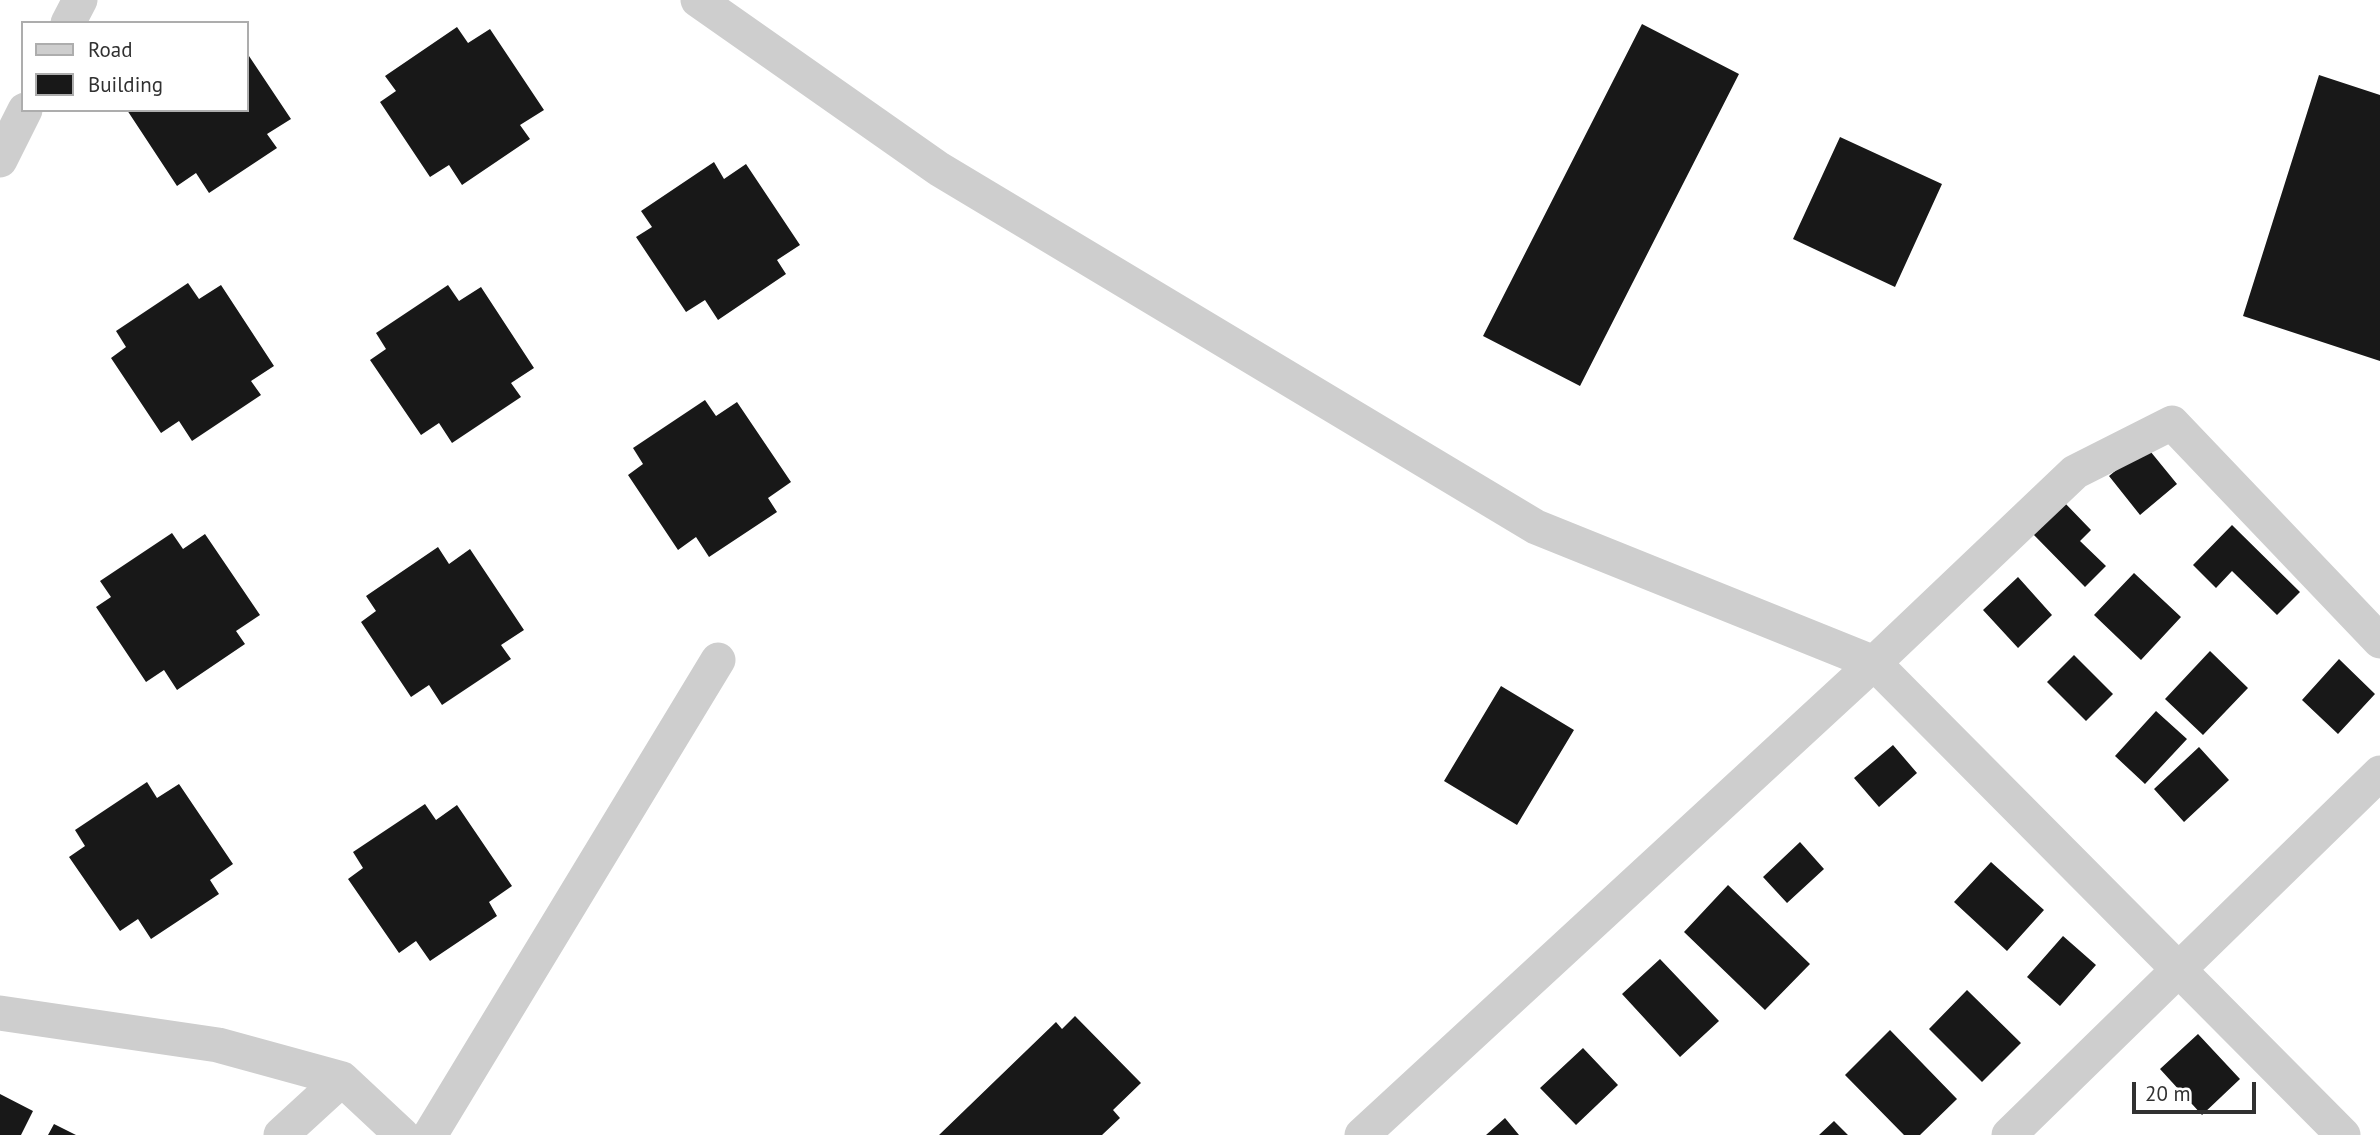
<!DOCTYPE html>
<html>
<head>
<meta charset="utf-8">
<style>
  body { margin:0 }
  #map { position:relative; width:2380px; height:1135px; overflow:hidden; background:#fff; font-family:"PT Sans",sans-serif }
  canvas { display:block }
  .legend { position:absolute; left:21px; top:21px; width:228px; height:91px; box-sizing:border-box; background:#fff; border:2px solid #adadad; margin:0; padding:9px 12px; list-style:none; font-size:21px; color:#313131 }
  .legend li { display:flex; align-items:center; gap:14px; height:35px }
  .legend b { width:35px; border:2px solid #adadad }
  .scale { position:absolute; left:2132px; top:1082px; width:124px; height:32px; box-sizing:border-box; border:4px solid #313131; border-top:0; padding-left:9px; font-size:21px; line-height:24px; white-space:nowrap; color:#313131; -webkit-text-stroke:5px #fff; paint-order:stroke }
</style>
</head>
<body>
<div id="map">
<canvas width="2380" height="1135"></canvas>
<ul class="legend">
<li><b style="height:9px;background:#cecece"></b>Road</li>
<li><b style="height:19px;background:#181818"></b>Building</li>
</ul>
<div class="scale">20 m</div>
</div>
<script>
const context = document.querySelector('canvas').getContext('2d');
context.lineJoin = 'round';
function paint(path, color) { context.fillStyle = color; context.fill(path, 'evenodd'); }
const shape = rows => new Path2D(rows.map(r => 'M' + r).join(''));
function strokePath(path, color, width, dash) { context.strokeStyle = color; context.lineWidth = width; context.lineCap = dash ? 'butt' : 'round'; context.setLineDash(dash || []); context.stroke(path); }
paint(shape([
  [1642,24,1739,74,1580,386,1483,336],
  [457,27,468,43,490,29,544,110,520,125,530,139,462,185,449,165,430,177,380,102,396,91,385,76],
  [247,53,291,119,267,134,277,148,209,193,196,173,177,186,127,110,247,110],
  [2319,75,2380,95,2380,361,2243,316],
  [1840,137,1942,184,1895,287,1793,239],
  [714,162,724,179,746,164,800,245,777,260,786,274,718,320,705,300,686,312,636,237,652,227,641,211],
  [188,283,199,299,221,285,274,366,251,381,261,395,192,441,179,421,161,433,111,358,126,347,116,331],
  [448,285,459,301,481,287,534,368,511,383,521,397,452,443,439,423,421,435,370,360,386,349,376,333],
  [705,400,716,416,737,402,791,482,768,498,777,512,709,557,696,537,678,550,628,475,643,464,633,448],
  [2146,446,2177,484,2140,515,2109,476],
  [2063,501,2091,530,2080,541,2106,566,2085,587,2032,533],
  [2232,525,2300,592,2277,615,2232,571,2216,588,2193,565],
  [172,533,183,549,205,534,260,615,236,631,245,644,177,690,164,670,146,682,96,607,111,597,100,581],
  [438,547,449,564,470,549,524,630,501,645,511,659,442,705,429,685,411,697,361,622,376,611,366,596],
  [2134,573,2181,617,2141,660,2094,615],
  [2018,577,2052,615,2018,648,1983,610],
  [2210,651,2248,688,2203,735,2165,699],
  [2074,655,2113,694,2086,721,2047,682],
  [2339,659,2375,694,2338,734,2302,700],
  [1501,686,1574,730,1517,825,1444,781],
  [2156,711,2187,739,2145,784,2115,756],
  [1893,745,1917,773,1879,807,1854,778],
  [2199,747,2229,780,2184,822,2154,789],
  [147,782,157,798,179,784,233,864,210,880,219,894,151,939,138,919,120,931,69,857,85,846,75,830],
  [425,804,436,820,457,805,512,886,489,902,497,916,430,961,416,941,399,953,348,879,363,868,353,852],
  [1800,842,1824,869,1787,903,1763,877],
  [1991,862,2044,910,2007,951,1954,902],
  [1728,885,1810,964,1765,1010,1684,932],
  [2063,936,2096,965,2060,1006,2027,977],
  [1660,959,1719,1021,1680,1057,1622,994],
  [1967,990,2021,1043,1982,1082,1929,1029],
  [1075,1016,1141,1083,1113,1110,1120,1118,1102,1135,939,1135,1056,1022,1062,1029],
  [1890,1030,1957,1099,1920,1135,1904,1135,1845,1075],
  [2198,1034,2240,1079,2202,1115,2160,1069],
  [1583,1048,1618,1085,1576,1125,1540,1088],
  [0,1094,33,1111,21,1135,0,1135],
  [1505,1118,1519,1135,1486,1135],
  [1834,1121,1848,1135,1819,1135],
  [54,1124,76,1135,48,1135]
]), '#181818');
strokePath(shape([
  [698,0,939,169,1536,527,1874,663,2343,1135],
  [68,23,80,0],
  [0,160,25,110],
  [0,1013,218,1045,342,1079,402,1135],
  [281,1135,342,1079],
  [430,1135,718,660],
  [1362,1135,1874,663,2075,472,2172,423,2380,641],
  [2009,1135,2380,773]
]), '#cecece', 35);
</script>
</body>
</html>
